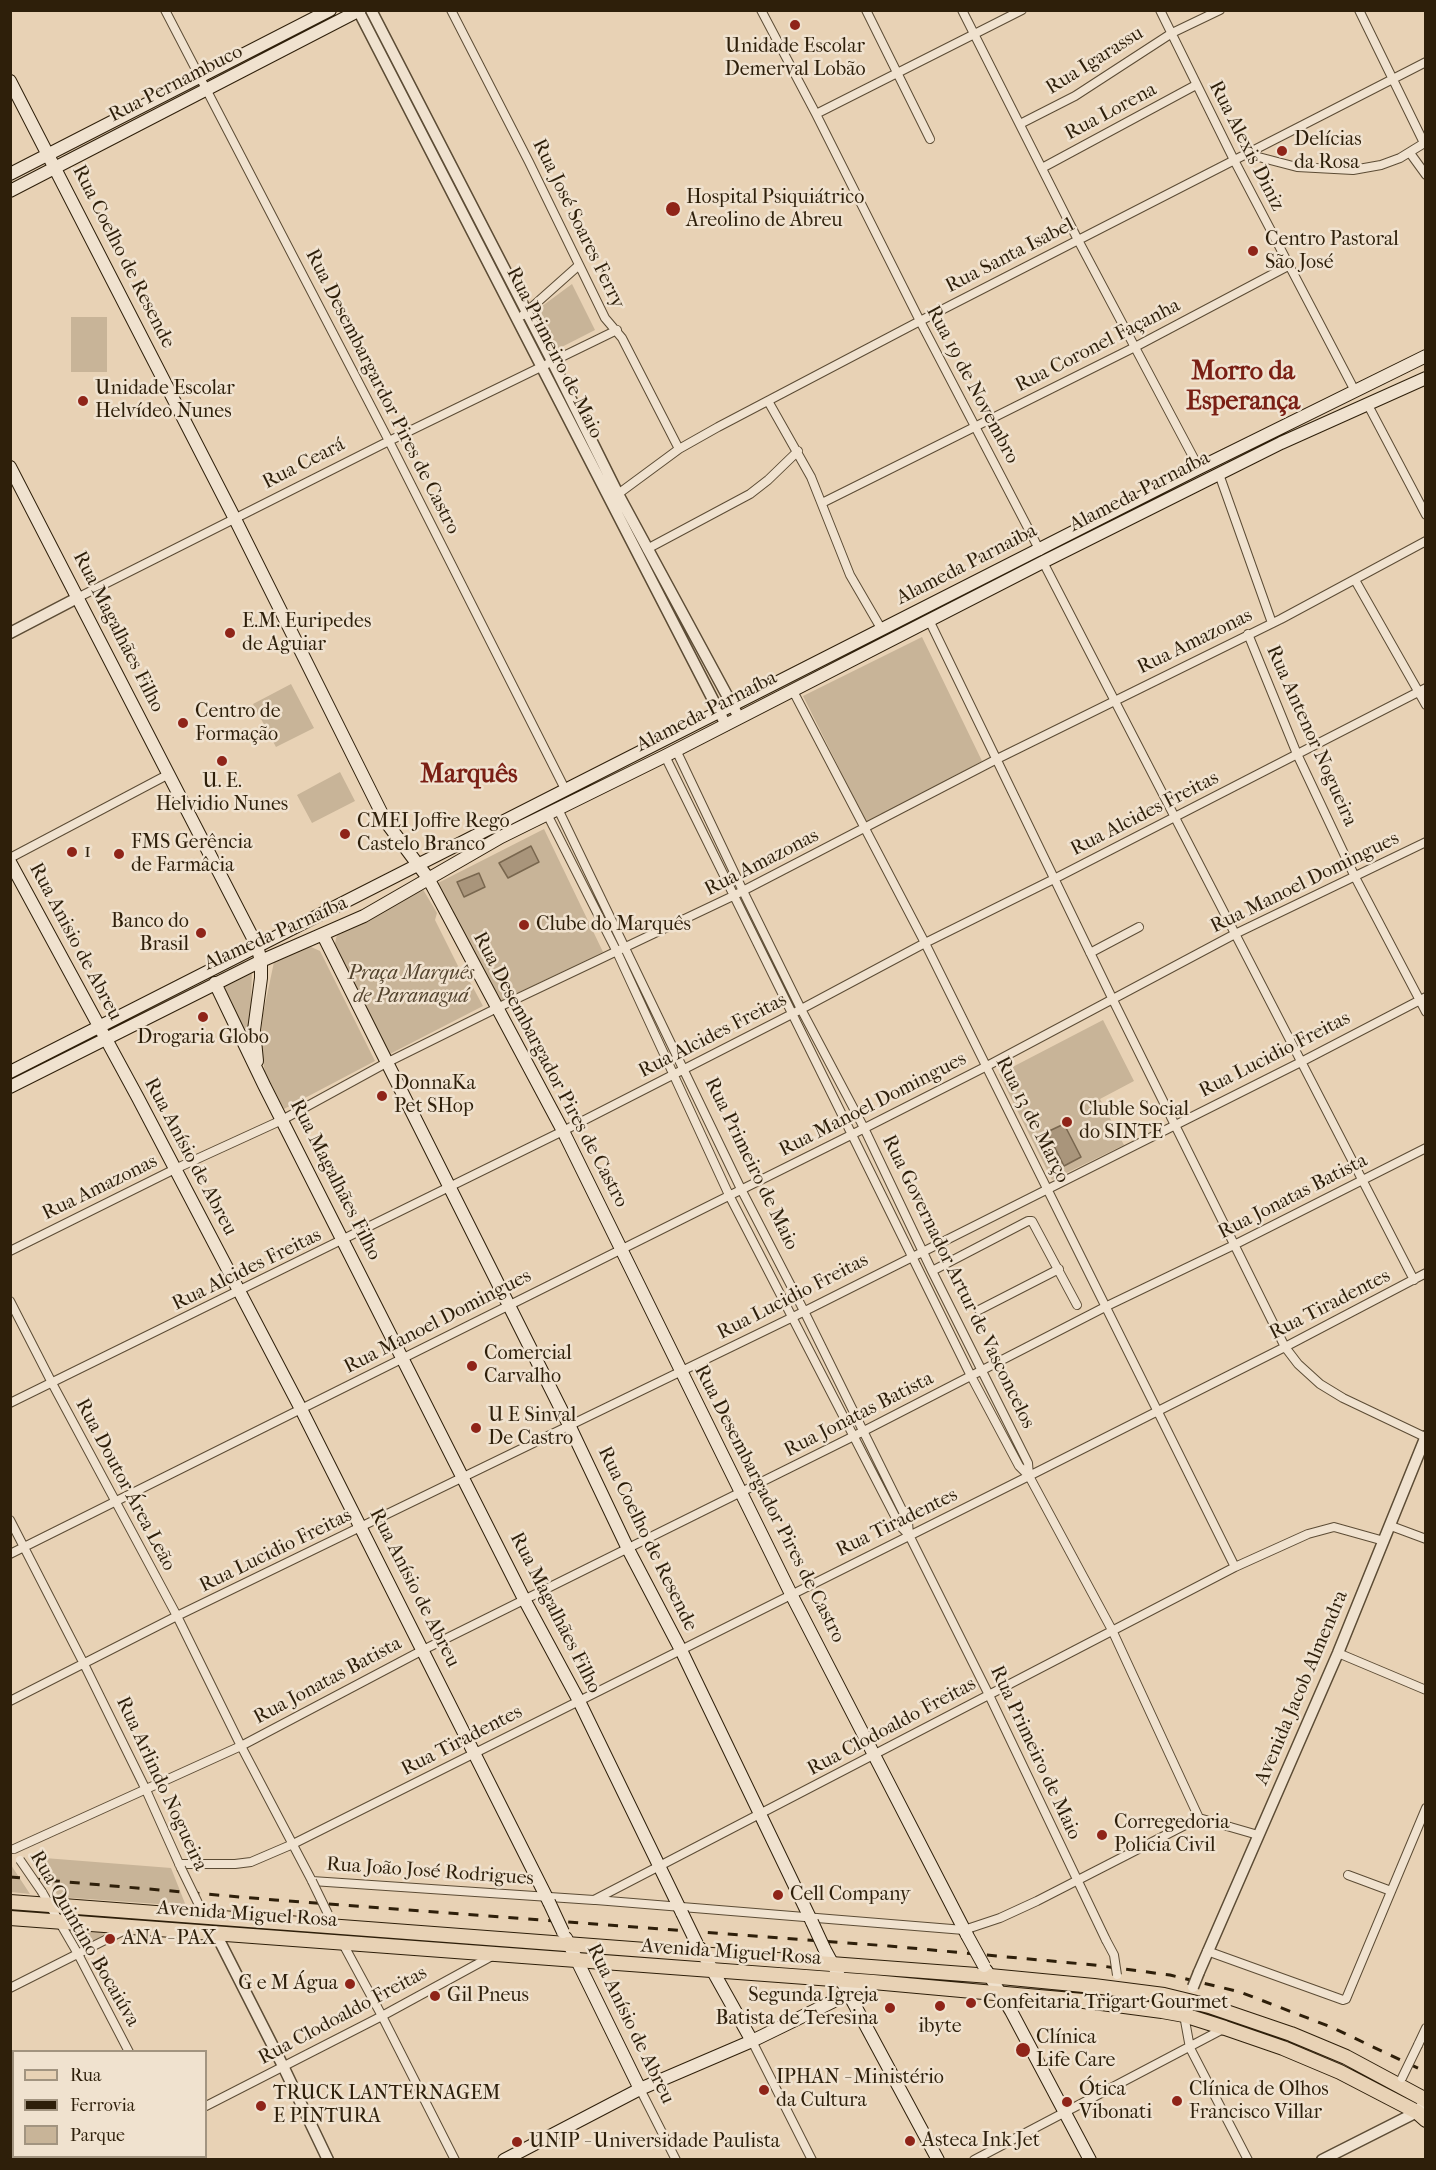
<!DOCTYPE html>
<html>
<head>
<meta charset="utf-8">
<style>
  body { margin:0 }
  #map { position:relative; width:1436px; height:2170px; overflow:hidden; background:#e8d2b5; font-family:"IM FELL French Canon",serif }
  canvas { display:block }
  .frame { position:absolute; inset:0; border:12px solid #2e1f0a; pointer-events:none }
  .legend { position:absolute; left:12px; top:2050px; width:195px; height:108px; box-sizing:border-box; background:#f0e2cf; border:2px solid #a29480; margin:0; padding:8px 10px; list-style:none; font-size:18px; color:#2e1f0a }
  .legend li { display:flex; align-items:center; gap:12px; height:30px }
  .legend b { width:30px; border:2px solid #a29480 }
</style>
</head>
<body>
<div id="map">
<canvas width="1436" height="2170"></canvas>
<div class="frame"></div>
<ul class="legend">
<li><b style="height:8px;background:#e8d2b5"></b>Rua</li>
<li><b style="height:8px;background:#2e1f0a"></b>Ferrovia</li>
<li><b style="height:16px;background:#c8b498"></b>Parque</li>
</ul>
</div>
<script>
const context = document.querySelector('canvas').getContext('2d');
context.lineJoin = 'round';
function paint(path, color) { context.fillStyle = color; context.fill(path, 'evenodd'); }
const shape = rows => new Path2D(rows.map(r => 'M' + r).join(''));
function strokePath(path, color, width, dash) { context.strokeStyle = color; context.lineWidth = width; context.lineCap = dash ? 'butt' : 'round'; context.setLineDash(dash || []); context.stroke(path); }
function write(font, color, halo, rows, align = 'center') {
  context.font = font + ' "IM FELL French Canon",serif'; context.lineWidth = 5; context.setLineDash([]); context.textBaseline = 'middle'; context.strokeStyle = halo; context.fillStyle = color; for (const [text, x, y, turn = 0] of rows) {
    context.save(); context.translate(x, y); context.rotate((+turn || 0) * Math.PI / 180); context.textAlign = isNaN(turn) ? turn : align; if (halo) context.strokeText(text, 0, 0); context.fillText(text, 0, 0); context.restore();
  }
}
paint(shape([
  [572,284,595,330,548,354,530,315],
  [71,317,107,317,107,372,71,372],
  [922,637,982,761,867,824,803,696],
  [291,684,314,728,276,747,253,704],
  [340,772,355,801,312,823,297,795],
  [544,829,603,952,499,1002,436,884],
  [421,886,437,913,435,920,465,980,470,982,483,1006,388,1055,335,944,336,938,338,934,393,905],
  [311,947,320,951,375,1061,284,1109,265,1072,260,1045,263,1014,274,962,297,951],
  [252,970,251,1003,247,1035,222,984],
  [1103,1020,1134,1081,1100,1099,1124,1145,1052,1180,999,1074],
  [32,1857,171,1868,186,1906,59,1897],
  [10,1865,11,1865,30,1894,11,1892],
  [73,1930,104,1931,105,1934,80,1948]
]), '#c8b498');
const water = shape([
  [531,846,539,862,508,878,499,863,531,846],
  [479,873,485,887,464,897,457,882,479,873],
  [1064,1124,1081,1157,1064,1166,1047,1132,1064,1124]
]);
paint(water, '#a9957b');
strokePath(water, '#78664e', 1.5);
const minor = shape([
  [165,10,389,441,566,791],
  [451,10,529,162,605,318,622,338,679,449],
  [761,10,816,114,920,321,1040,551],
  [866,10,930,139],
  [962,10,1078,240,1199,468],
  [1160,10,1234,160,1355,391],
  [1359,10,1424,143],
  [816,114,1022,10],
  [1020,124,1075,96,1172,33,1220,10],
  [1410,153,1426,175],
  [1247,154,1297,167,1353,170,1381,165,1400,158,1426,142],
  [1042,168,1196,85],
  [523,315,578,266],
  [768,401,811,477,850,575,882,630],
  [1368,405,1426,515],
  [1219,474,1272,623],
  [618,494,679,449,718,427,920,321,1426,62],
  [822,503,1135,347,1290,265],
  [647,549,750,494,768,480,798,451],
  [1043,562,1414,1280],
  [1355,580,1426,705],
  [79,597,389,441,617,330],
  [929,620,1113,1000,1285,1347,1298,1364,1320,1384,1343,1398,1425,1437],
  [1248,634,1297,754,1355,877,1426,1012],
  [793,691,925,943,1235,1567],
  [676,750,743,891,801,1009,864,1128,932,1271,1028,1463,1029,1476],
  [665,756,971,1376,1019,1466,1029,1476,1112,1630,1199,1818,1258,1835],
  [558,809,741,1189,804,1311,908,1522,909,1535],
  [547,814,617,952,729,1195,900,1526,909,1535,989,1695,1106,1940],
  [10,858,169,774],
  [1090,953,1139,927],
  [10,1251,175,1169,282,1120,386,1063,497,1008,733,896,997,759,1281,619,1426,541],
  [932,1271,1028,1221,1032,1221,1077,1305],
  [10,1301,52,1383,177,1616,241,1746,312,1881,594,1900,1235,1567,1308,1534,1334,1527,1384,1541],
  [979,1310,1059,1269],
  [10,1403,563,1131,792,1014,925,943,1054,879,1426,688],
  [10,1520,84,1664,146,1790,181,1868],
  [1391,1526,1426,1539],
  [10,1554,853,1134,987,1066,1235,934,1426,842],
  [1338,1653,1426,1690],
  [10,1701,177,1616,793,1317,1301,1062,1426,997],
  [14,1849,241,1746,423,1650,854,1436,1107,1306,1234,1245,1426,1148],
  [179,1864,235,1864,251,1862,293,1844,1029,1476,1285,1347,1426,1273],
  [1348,1875,1391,1891],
  [42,1892,78,1954,129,2052],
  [596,1900,964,1930,1000,1918,1037,1901,1199,1818],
  [342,1942,382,2016,455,2160],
  [1207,1951,1343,2000,1346,1999,1426,1808],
  [10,1988,129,1928],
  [1184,2015,1190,2048,1248,2160],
  [752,2041,812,2160],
  [1418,2045,1426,2028],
  [640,2089,676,2160],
  [206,2106,382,2016,492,1956],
  [10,2113,14,2119],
  [33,2156,34,2160],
  [182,2156,184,2160],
  [101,2160,107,2156],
  [974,2160,1225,2028]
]);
const tertiary = shape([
  [358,10,726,725],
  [371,10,552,361,618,494,736,712],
  [10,633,79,597],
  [215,1932,283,2066,328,2160],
  [1199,1972,1338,1653,1426,1436],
  [1322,2160,1417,2112,1426,2100]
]);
const secondary = shape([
  [10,81,235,519,386,822,428,878,563,1131,791,1594,967,1935],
  [10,174,330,10],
  [10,191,360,10],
  [10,467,257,946,261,961,261,978,254,1030,257,1061],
  [10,862,138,1098,301,1409,549,1902],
  [323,935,570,1427,628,1549,681,1650,812,1922],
  [215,983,264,1085,524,1599,579,1701,682,1913],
  [10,1072,1199,468,1426,356],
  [10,1087,261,961,364,916,501,837,665,756,1043,562,1281,443,1426,378],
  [566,1938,640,2089],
  [700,1948,752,2041],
  [824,1948,938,2160],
  [986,1970,1011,2011,1090,2160],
  [504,2160,640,2089,752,2041,873,1982]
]);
const primary = shape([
  [10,1902,990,1976,1094,1986,1164,1995,1209,2006,1291,2034,1346,2057,1426,2100],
  [10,1918,873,1982,1094,2002,1162,2011,1184,2015,1225,2028,1283,2048,1340,2072,1417,2112,1426,2120]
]);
strokePath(minor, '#5c4c35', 10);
strokePath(tertiary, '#5c4c35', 13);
strokePath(secondary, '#2e1f0a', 14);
strokePath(primary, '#2e1f0a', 16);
strokePath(minor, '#f0e2cf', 8);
strokePath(tertiary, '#f0e2cf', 10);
strokePath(secondary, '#f0e2cf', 12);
strokePath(primary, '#e8d2b5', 14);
strokePath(shape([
  [10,1877,275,1900,889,1946,1094,1965,1170,1975,1240,1992,1331,2027,1426,2072]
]), '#2e1f0a', 3, [10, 10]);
const minorBridge = shape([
  [20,1860,42,1892],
  [181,1868,198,1903],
  [312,1881,328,1914],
  [1106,1940,1114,1955,1117,1975],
  [1402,2078,1418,2045]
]);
const tertiaryBridge = shape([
  [1193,1987,1199,1972]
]);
const secondaryBridge = shape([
  [549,1902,563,1932],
  [682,1913,697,1944],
  [812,1922,824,1948],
  [967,1935,984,1966]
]);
strokePath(minorBridge, '#5c4c35', 10, []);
strokePath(tertiaryBridge, '#5c4c35', 13, []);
strokePath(secondaryBridge, '#2e1f0a', 14, []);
strokePath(minorBridge, '#f0e2cf', 8);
strokePath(tertiaryBridge, '#f0e2cf', 10);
strokePath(secondaryBridge, '#f0e2cf', 12);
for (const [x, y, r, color] of [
  [795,25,6,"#8f2418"],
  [1282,151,6,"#8f2418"],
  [673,209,8,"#8f2418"],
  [1253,251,6,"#8f2418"],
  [83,401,6,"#8f2418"],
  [230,633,6,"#8f2418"],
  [183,723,6,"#8f2418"],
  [222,761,6,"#8f2418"],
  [345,834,6,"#8f2418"],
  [72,852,6,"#8f2418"],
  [119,854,6,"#8f2418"],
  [524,925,6,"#8f2418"],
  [201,933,6,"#8f2418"],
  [203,1017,6,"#8f2418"],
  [382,1096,6,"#8f2418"],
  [1067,1122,6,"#8f2418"],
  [472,1366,6,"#8f2418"],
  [476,1428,6,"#8f2418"],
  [1102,1835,6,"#8f2418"],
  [778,1895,6,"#8f2418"],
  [110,1939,6,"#8f2418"],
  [350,1984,6,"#8f2418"],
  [435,1996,6,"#8f2418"],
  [971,2003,6,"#8f2418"],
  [940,2006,6,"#8f2418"],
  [890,2008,6,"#8f2418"],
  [1023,2050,8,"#8f2418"],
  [764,2090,6,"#8f2418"],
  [1177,2101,6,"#8f2418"],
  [1067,2102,6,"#8f2418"],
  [261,2106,6,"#8f2418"],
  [910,2141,6,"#8f2418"],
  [517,2142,6,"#8f2418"]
]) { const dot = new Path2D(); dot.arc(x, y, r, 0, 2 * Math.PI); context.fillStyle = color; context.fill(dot); strokePath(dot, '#f0e2cf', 2); }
write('20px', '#2e1f0a', '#f0e2cf', [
  ["Unidade Escolar",795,47,"center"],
  ["Demerval Lobão",795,70,"center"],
  ["Delícias",1294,140],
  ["da Rosa",1294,163],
  ["Hospital Psiquiátrico",686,198],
  ["Areolino de Abreu",686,221],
  ["Centro Pastoral",1265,240],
  ["São José",1265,263],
  ["Unidade Escolar",95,389],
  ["Helvídeo Nunes",95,412],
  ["E.M. Euripedes",242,622],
  ["de Aguiar",242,645],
  ["Centro de",195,712],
  ["Formação",195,735],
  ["U. E.",222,782,"center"],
  ["Helvidio Nunes",222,805,"center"],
  ["CMEI Joffre Rego",357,822],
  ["Castelo Branco",357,845],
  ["FMS Gerência",131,843],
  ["de Farmâcia",131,866],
  ["1",84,852],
  ["Banco do",189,922,"right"],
  ["Brasil",189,945,"right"],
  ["Clube do Marquês",536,925],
  ["Drogaria Globo",203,1038,"center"],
  ["DonnaKa",394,1084],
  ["Pet SHop",394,1107],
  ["Cluble Social",1079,1110],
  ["do SINTE",1079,1133],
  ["Comercial",484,1354],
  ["Carvalho",484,1377],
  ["U E Sinval",488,1416],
  ["De Castro",488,1439],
  ["Corregedoria",1114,1823],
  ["Policia Civil",1114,1846],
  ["Cell Company",790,1895],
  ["ANA - PAX",122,1939],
  ["G e M Água",338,1984,"right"],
  ["Gil Pneus",447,1996],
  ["Segunda Igreja",878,1996,"right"],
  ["Batista de Teresina",878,2019,"right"],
  ["Confeitaria Trigart Gourmet",983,2003],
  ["ibyte",940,2027,"center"],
  ["Clínica",1036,2038],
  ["Life Care",1036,2061],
  ["IPHAN - Ministério",776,2078],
  ["da Cultura",776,2101],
  ["Ótica",1079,2090],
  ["Vibonati",1079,2113],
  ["Clínica de Olhos",1189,2090],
  ["Francisco Villar",1189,2113],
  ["TRUCK LANTERNAGEM",273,2094],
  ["E PINTURA",273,2117],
  ["Asteca Ink Jet",922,2141],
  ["UNIP - Universidade Paulista",529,2142]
], 'left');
write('20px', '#2e1f0a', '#f0e2cf', [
  ["Rua Igarassu",1095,61,-32],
  ["Rua Pernambuco",176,84,-27],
  ["Rua Lorena",1111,112,-28],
  ["Rua Alexis Diniz",1246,146,63],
  ["Rua José Soares Ferry",578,224,64],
  ["Rua Santa Isabel",1010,256,-27],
  ["Rua Coelho de Resende",123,257,63],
  ["Rua Coronel Façanha",1098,346,-27],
  ["Rua Primeiro de Maio",554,353,63],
  ["Rua 19 de Novembro",972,385,62],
  ["Rua Desembargardor Pires de Castro",382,392,63],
  ["Rua Ceará",304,464,-27],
  ["Alameda Parnaíba",1140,492,-27],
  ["Alameda Parnaiba",967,565,-27],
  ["Rua Magalhães Filho",118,632,63],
  ["Rua Amazonas",1195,642,-26],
  ["Alameda Parnaíba",707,712,-27],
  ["Rua Antenor Nogueira",1311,736,66],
  ["Rua Alcides Freitas",1145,814,-27],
  ["Rua Amazonas",762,863,-27],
  ["Rua Manoel Domingues",1305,883,-26],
  ["Alameda Parnaíba",276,934,-24],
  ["Rua Anisio de Abreu",75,942,62],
  ["Rua Alcides Freitas",713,1036,-27],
  ["Rua Lucidio Freitas",1275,1055,-27],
  ["Rua Desembargador Pires de Castro",550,1070,62],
  ["Rua Manoel Domingues",873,1105,-27],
  ["Rua 13 de Março",1032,1120,63],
  ["Rua Anísio de Abreu",190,1157,62],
  ["Rua Primeiro de Maio",751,1164,64],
  ["Rua Magalhães Filho",335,1180,63],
  ["Rua Amazonas",100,1188,-26],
  ["Rua Jonatas Batista",1293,1197,-27],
  ["Rua Alcides Freitas",247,1270,-26],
  ["Rua Governador Artur de Vasconcelos",958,1282,64],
  ["Rua Lucidio Freitas",793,1297,-27],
  ["Rua Tiradentes",1330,1305,-27],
  ["Rua Manoel Domingues",438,1322,-27],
  ["Rua Jonatas Batista",859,1415,-27],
  ["Rua Doutor Área Leão",125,1485,62],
  ["Rua Desembargador Pires de Castro",769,1504,63],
  ["Rua Tiradentes",897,1523,-26],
  ["Rua Coelho de Resende",647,1539,64],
  ["Rua Lucidio Freitas",276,1551,-26],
  ["Rua Anísio de Abreu",414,1588,63],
  ["Rua Magalhães Filho",555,1613,63],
  ["Rua Jonatas Batista",328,1681,-28],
  ["Avenida Jacob Almendra",1302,1688,-67],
  ["Rua Clodoaldo Freitas",892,1727,-28],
  ["Rua Tiradentes",462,1741,-27],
  ["Rua Primeiro de Maio",1035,1753,65],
  ["Rua Arlindo Nogueira",161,1784,65],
  ["Rua João José Rodrigues",430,1872,4],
  ["Avenida Miguel Rosa",247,1915,4],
  ["Rua Quintino Bocaiúva",84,1939,60],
  ["Avenida Miguel Rosa",731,1953,4],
  ["Rua Clodoaldo Freitas",343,2016,-28],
  ["Rua Anísio de Abreu",630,2024,64]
]);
write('italic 20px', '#54442e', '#f0e2cf', [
  ["Praça Marquês",411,974],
  ["de Paranaguá",411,997]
]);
write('bold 26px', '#7a1f14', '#f0e2cf', [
  ["Morro da",1243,373],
  ["Esperança",1243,403],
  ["Marquês",469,776]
]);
</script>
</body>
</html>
